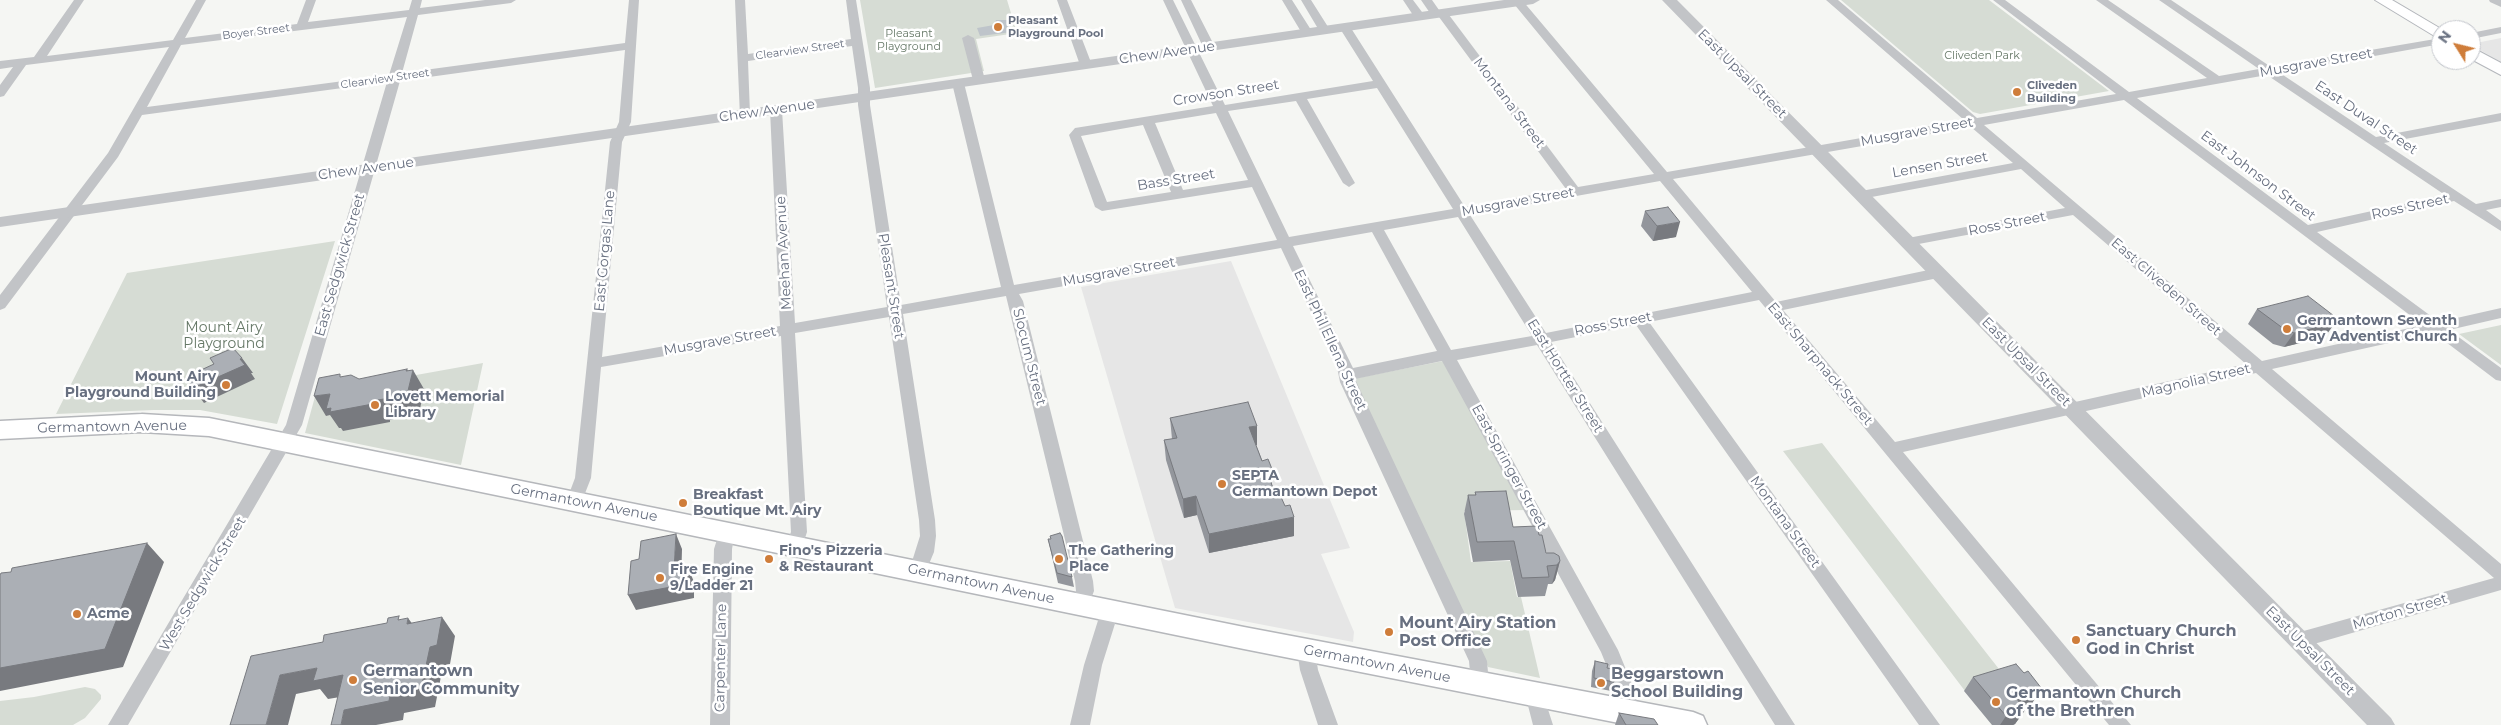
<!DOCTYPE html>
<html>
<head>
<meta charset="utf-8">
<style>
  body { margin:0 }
  #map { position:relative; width:2501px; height:725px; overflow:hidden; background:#f5f6f3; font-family:Montserrat,sans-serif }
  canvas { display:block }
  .north { position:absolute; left:2431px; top:20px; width:50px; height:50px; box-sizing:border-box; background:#fff; border:1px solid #c3c6cc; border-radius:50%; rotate:306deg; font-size:14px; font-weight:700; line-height:20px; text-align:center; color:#687080 }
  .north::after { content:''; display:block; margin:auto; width:18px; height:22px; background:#cf7d3a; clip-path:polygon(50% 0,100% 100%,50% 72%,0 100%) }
</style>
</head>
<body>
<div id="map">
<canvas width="2501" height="725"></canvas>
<div class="north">N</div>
</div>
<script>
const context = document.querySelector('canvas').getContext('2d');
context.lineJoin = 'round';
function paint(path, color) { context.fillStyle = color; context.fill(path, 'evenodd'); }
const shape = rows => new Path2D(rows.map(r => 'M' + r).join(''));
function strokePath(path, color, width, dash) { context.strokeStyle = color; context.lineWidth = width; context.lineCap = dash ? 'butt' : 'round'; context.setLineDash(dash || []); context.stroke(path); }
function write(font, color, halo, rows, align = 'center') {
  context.font = font + ' Montserrat,sans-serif'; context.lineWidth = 5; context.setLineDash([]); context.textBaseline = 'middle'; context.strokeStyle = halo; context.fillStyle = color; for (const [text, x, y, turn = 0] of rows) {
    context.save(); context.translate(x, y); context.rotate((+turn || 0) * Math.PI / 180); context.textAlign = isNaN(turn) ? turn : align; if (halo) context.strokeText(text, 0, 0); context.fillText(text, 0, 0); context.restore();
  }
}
paint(shape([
  [2501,38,2501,62,2471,45,2471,44],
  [1231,261,1350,548,1321,554,1354,632,1353,642,1175,608,1081,287]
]), '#e6e6e6');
paint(shape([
  [860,0,1007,0,1017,33,976,39,984,71,875,88],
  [1841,0,1989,0,2109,91,1980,114,1973,112],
  [335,241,277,424,200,410,154,410,56,414,127,273],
  [2501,325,2501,365,2459,334],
  [1443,361,1526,510,1464,511,1471,562,1510,561,1517,597,1521,597,1540,678,1488,667,1354,381,1357,378],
  [483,363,461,465,305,433,316,393],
  [1822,443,2006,678,1965,691,1783,451],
  [85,687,95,689,101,695,101,699,85,718,73,725,0,725,0,701,34,697]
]), '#d6dcd4');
paint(shape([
  [996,20,1010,20,1012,32,980,36,977,28,994,25]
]), '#bec4ca');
const secondary = shape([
  [2375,0,2392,0,2443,30,2441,30,2441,40,2375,0],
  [2471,47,2501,63,2501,75,2471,59,2471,47]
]);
const primary = shape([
  [142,414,209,418,1244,627,1693,712,1703,716,1707,725,1629,725,1244,649,209,436,142,432,0,439,0,421,142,414]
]);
strokePath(secondary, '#b4b7bc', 2);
strokePath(primary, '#b5b7bb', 3);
paint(shape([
  [74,0,84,0,47,56,173,40,196,0,206,0,185,38,297,24,306,0,316,0,308,22,409,10,412,0,422,0,420,8,485,0,516,0,511,3,418,15,402,73,625,43,629,0,639,0,631,122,622,142,602,357,780,326,770,110,776,106,782,110,795,323,887,307,858,105,858,88,852,46,748,61,750,114,748,117,740,117,735,0,745,0,748,54,851,39,846,0,856,0,870,88,870,105,901,305,1001,287,952,83,958,79,964,83,1014,285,1277,240,1252,187,1102,211,1095,207,1069,135,1075,128,1213,106,1163,0,1173,0,1225,105,1373,81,1339,27,1345,24,1349,25,1465,207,1566,189,1439,17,1432,16,1421,0,1432,0,1439,10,1446,11,1578,187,1654,174,1514,4,1514,0,1522,0,1667,172,1964,120,1826,0,1838,0,1977,118,2116,94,1993,0,2005,0,2129,92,2207,78,2096,0,2108,0,2219,76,2259,69,2159,0,2171,0,2271,67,2441,38,2441,44,2280,73,2376,137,2501,113,2501,121,2384,143,2476,204,2501,199,2501,207,2486,210,2501,221,2501,231,2454,201,2317,232,2439,322,2501,308,2501,318,2449,330,2501,368,2501,381,2496,380,2434,333,2272,369,2501,564,2501,590,2300,648,2294,645,2291,640,2294,635,2300,632,2494,578,2256,373,1903,452,2131,725,2109,725,1759,300,1649,322,1940,725,1919,725,1636,325,1551,342,1795,725,1775,725,1537,345,1457,360,1618,650,1636,694,1637,712,1635,718,1628,720,1621,718,1619,712,1618,694,1601,652,1442,361,1355,379,1487,661,1489,684,1487,690,1480,692,1473,690,1471,684,1469,661,1340,382,1337,367,1281,248,1019,294,1023,301,1093,581,1094,591,1087,609,1081,611,1075,609,1072,604,1076,591,1075,581,1006,296,903,314,935,520,936,536,934,552,924,576,918,578,912,576,909,571,920,536,919,520,889,317,795,333,807,532,801,550,795,552,789,550,786,545,791,532,781,336,601,367,591,478,580,506,574,508,568,506,566,502,575,478,610,142,619,122,625,50,400,81,302,425,128,725,108,725,286,425,387,82,142,115,118,157,5,308,0,310,0,295,108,153,169,47,26,65,4,96,0,97,0,85,13,67,0,69,0,61,34,57,74,0],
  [407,17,389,75,147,107,181,45,407,17],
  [2267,75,2445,195,2308,225,2137,98,2267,75],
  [1377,88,1453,209,1289,237,1228,111,1296,101,1343,183,1349,187,1355,183,1307,99,1377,88],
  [2124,100,2423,325,2262,361,1984,125,2124,100],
  [1216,113,1248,180,1183,190,1155,123,1216,113],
  [1143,125,1171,192,1107,202,1081,136,1143,125],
  [1971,127,2013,163,1861,191,1854,195,1861,199,2021,169,2065,208,1908,238,1901,242,1908,246,2073,215,2246,364,1895,442,1783,310,1938,278,1943,276,1945,273,1943,270,1938,268,1776,302,1673,179,1971,127],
  [1660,181,1752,292,1546,333,1470,215,1660,181],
  [1458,217,1532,336,1451,350,1384,230,1458,217],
  [1372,232,1437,351,1353,368,1293,246,1372,232],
  [1057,0,1067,0,1092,65,1090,67,1082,67,1080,65,1057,0],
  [1181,0,1191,0,1215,47,1213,49,1205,49,1203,47,1181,0],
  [1282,0,1292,0,1313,33,1311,35,1303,35,1282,0],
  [1301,0,1311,0,1330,30,1328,32,1320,32,1301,0],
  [1403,0,1413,0,1425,16,1423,18,1415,18,1403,0],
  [2489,0,2501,0,2501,7,2490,2,2489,0],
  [2501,27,2501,33,2471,39,2471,33,2501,27],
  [968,35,974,38,985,80,983,83,979,84,973,80,962,38,968,35],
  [727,525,733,527,735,532,732,549,730,725,710,725,714,549,721,527,727,525],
  [1110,604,1116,606,1119,611,1102,665,1090,725,1070,725,1084,665,1101,611,1104,606,1110,604],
  [1306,642,1312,645,1315,650,1318,670,1338,725,1318,725,1300,670,1297,650,1300,645,1306,642],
  [1534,686,1541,688,1543,694,1553,725,1533,725,1525,694,1527,688,1534,686]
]), '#c2c4c7');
paint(shape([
  [1504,0,1540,0,1533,4,0,227,0,217,1504,0],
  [1662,0,1677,0,2391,718,2395,725,2367,725,1662,0]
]), '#c2c4c7');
paint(secondary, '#fff');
paint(primary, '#fff');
paint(shape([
  [1645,211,1676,237,1653,241,1641,226],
  [2257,309,2327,334,2315,337,2312,340,2284,347,2273,344,2248,324],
  [1170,418,1257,445,1256,445,1277,498,1294,536,1209,553,1197,515,1184,518,1166,460,1164,440,1172,439],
  [1475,492,1513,527,1539,535,1546,553,1560,561,1555,580,1552,584,1548,584,1545,596,1518,597,1510,560,1473,562,1464,514,1468,495,1475,495],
  [1048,539,1072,577,1074,587,1058,583],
  [1595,661,1607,668,1614,682,1611,691,1591,687,1592,671],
  [2024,673,2042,689,2032,703,2022,706,2025,710,2015,724,2013,725,1992,725,1964,691,1973,677],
  [1619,713,1658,725,1615,725]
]), '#93969c');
paint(shape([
  [1680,222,1676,237,1653,241,1657,226],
  [2338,319,2327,334,2315,337,2312,340,2284,347,2294,333,2320,324],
  [242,358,253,373,251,373,255,379,204,403,193,388],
  [407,369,411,377,413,370,424,389,419,414,390,420,390,422,343,431,341,428,339,428,330,415,326,416,314,396,330,394,378,400,406,371],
  [1257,426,1257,445,1249,447,1249,427],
  [1272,469,1272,488,1266,470],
  [1196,496,1197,515,1184,518,1183,499],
  [1294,517,1294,536,1209,553,1209,534],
  [676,534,682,549,681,584,674,570],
  [147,543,164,562,123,667,0,691,0,668],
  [1560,561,1555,580,1552,584,1557,565],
  [688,567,694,582,694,598,636,610,628,595],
  [442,617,455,636,450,664,443,666,435,707,404,713,403,720,376,725,341,725,344,710,390,695,430,647],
  [408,618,422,637,407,624],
  [317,668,343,675,358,694,328,699,320,689,296,694,288,725,266,725,280,675],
  [2042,689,2032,703,2015,708,2007,713,2020,695],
  [2025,710,2015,724,2013,725,2000,725,2006,716]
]), '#787a7f');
const building = shape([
  [1668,207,1680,222,1657,226,1645,211,1668,207],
  [2308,296,2338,319,2320,324,2323,326,2294,333,2284,329,2257,309,2308,296],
  [233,348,242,358,240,359,245,365,193,388,186,377,214,364,210,358,233,348],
  [407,369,406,371,413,370,407,395,378,400,378,403,330,412,331,408,326,409,330,394,314,396,319,378,340,374,340,377,351,375,359,379,407,369],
  [1248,402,1257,426,1249,427,1262,461,1268,459,1272,469,1266,470,1277,498,1281,497,1285,506,1290,505,1294,517,1209,534,1196,496,1183,499,1164,440,1177,438,1170,418,1248,402],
  [1506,491,1513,527,1537,526,1539,535,1542,535,1546,553,1554,553,1559,556,1560,561,1557,565,1547,566,1549,577,1522,578,1514,541,1477,542,1468,495,1476,495,1475,492,1506,491],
  [1060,533,1062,536,1072,577,1057,573,1048,539,1051,539,1050,536,1060,533],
  [676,534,674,570,688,567,687,584,628,595,631,561,639,559,641,541,676,534],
  [147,543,105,649,0,668,0,575,1,573,11,572,12,568,147,543],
  [399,616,398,620,408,618,407,624,442,617,437,645,430,647,421,689,390,695,389,701,344,710,341,725,331,725,343,675,313,681,317,668,280,675,266,725,230,725,251,656,323,642,324,635,387,623,388,618,399,616],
  [1595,661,1608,664,1607,668,1613,669,1614,682,1594,678,1595,661],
  [2016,664,2024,673,2028,671,2042,689,2020,695,2022,698,2017,699,2025,710,2006,716,1973,677,2016,664],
  [1619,713,1654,719,1658,725,1626,725,1619,713]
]);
paint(building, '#abafb5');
strokePath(building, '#787a7f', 1);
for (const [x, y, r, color] of [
  [998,27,5,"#cf7d3a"],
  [2017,92,5,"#cf7d3a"],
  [2287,329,5,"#cf7d3a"],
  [226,385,5,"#cf7d3a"],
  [375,405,5,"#cf7d3a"],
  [1222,484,5,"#cf7d3a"],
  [683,503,5,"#cf7d3a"],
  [769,559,5,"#cf7d3a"],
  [1059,559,5,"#cf7d3a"],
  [660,578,5,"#cf7d3a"],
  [77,614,5,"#cf7d3a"],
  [1389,632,5,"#cf7d3a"],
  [2076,640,5,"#cf7d3a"],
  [353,680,5,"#cf7d3a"],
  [1601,683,5,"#cf7d3a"],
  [1996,702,5,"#cf7d3a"]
]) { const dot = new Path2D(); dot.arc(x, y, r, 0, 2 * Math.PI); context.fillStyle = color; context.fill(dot); strokePath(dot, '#fff', 2); }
write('bold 11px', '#687080', '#fff', [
  ["Pleasant",1008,21],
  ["Playground Pool",1008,34],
  ["Cliveden",2027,86],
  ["Building",2027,99]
], 'left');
write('11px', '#687080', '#fff', [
  ["Boyer Street",256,32,-7],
  ["Clearview Street",800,50,-8],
  ["Clearview Street",385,79,-8]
]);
write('11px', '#667867', '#fff', [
  ["Pleasant",909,34],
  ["Playground",909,47],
  ["Cliveden Park",1982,56]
]);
write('14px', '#687080', '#fff', [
  ["Chew Avenue",1167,53,-8],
  ["Musgrave Street",2316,63,-10],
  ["East Upsal Street",1742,74,45],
  ["Crowson Street",1226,93,-9],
  ["Montana Street",1509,103,53],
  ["Chew Avenue",767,111,-8],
  ["East Duval Street",2366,118,34],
  ["Musgrave Street",1917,132,-10],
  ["Lensen Street",1940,165,-10],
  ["Chew Avenue",366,169,-8],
  ["East Johnson Street",2258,176,37],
  ["Bass Street",1176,180,-9],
  ["Musgrave Street",1518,202,-10],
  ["Ross Street",2410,207,-12],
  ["Ross Street",2007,224,-11],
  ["East Gorgas Lane",605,251,-85],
  ["Meehan Avenue",784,253,-93],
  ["East Sedgwick Street",340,265,-74],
  ["Musgrave Street",1119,272,-10],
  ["Pleasant Street",891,286,81],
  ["East Cliveden Street",2166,287,41],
  ["Ross Street",1613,324,-11],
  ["East Phil Ellena Street",1330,340,65],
  ["Musgrave Street",720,341,-10],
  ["Slocum Street",1029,357,76],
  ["East Upsal Street",2026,362,45],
  ["East Sharpnack Street",1820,364,50],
  ["East Hortter Street",1565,376,58],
  ["Magnolia Street",2196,381,-13],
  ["Germantown Avenue",112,427,-1],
  ["East Springer Street",1509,467,61],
  ["Germantown Avenue",584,503,11],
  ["Montana Street",1785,522,54],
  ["West Sedgwick Street",203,584,-59],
  ["Germantown Avenue",981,584,12],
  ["Morton Street",2400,612,-16],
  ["East Upsal Street",2310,651,45],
  ["Carpenter Lane",721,658,-89],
  ["Germantown Avenue",1377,664,11]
]);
write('bold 14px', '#687080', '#fff', [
  ["Germantown Seventh",2297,321],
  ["Day Adventist Church",2297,337],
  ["Mount Airy",216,377,"right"],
  ["Playground Building",216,393,"right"],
  ["Lovett Memorial",385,397],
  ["Library",385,413],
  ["SEPTA",1232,476],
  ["Germantown Depot",1232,492],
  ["Breakfast",693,495],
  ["Boutique Mt. Airy",693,511],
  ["Fino's Pizzeria",779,551],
  ["& Restaurant",779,567],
  ["The Gathering",1069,551],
  ["Place",1069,567],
  ["Fire Engine",670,570],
  ["9/Ladder 21",670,586],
  ["Acme",87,614]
], 'left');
write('14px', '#667867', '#fff', [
  ["Mount Airy",224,328],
  ["Playground",224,344]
]);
write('bold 16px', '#687080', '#fff', [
  ["Mount Airy Station",1399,623],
  ["Post Office",1399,641],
  ["Sanctuary Church",2086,631],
  ["God in Christ",2086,649],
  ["Germantown",363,671],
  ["Senior Community",363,689],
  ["Beggarstown",1611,674],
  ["School Building",1611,692],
  ["Germantown Church",2006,693],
  ["of the Brethren",2006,711]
], 'left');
</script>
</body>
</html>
